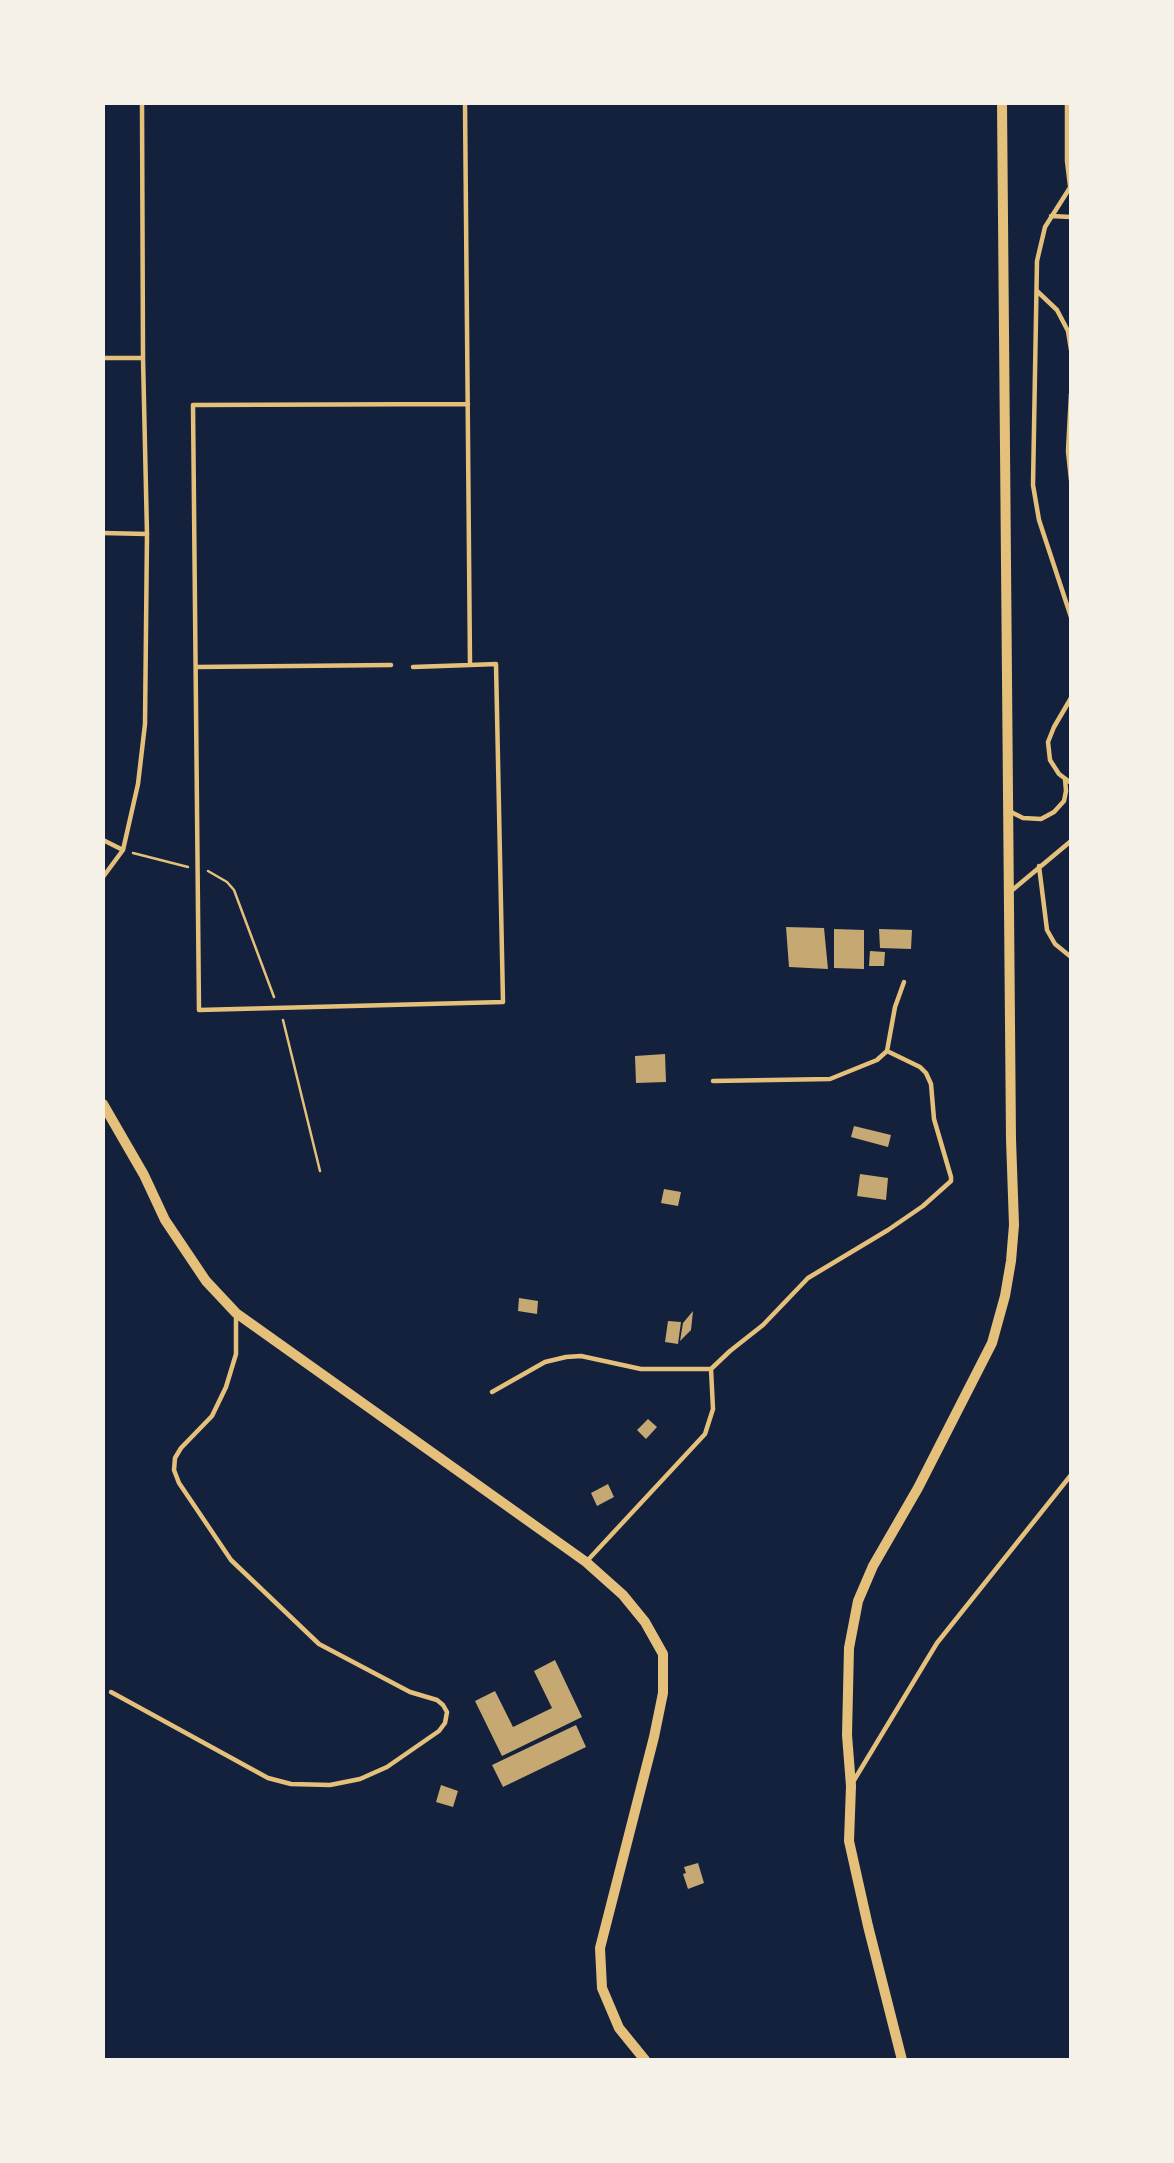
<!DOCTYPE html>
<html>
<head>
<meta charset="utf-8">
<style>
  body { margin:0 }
  #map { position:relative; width:1174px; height:2163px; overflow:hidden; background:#14213d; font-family:Signika,sans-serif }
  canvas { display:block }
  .frame { position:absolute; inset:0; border:105px solid #f6f1e7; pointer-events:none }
</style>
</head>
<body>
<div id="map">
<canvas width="1174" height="2163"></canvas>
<div class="frame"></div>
</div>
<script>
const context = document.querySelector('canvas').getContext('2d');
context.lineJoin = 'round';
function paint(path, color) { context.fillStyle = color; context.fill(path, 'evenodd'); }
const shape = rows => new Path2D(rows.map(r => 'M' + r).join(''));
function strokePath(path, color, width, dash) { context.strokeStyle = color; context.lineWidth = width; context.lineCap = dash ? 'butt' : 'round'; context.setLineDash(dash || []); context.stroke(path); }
paint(shape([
  [786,927,824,928,828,969,789,967],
  [834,929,864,930,864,969,834,968],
  [879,929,912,930,911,949,880,948],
  [870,951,885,952,884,966,869,966],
  [665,1054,666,1082,636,1083,635,1056],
  [854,1126,891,1135,888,1147,851,1137],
  [860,1174,888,1178,886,1200,857,1196],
  [664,1189,681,1192,678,1206,661,1203],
  [519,1298,538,1301,537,1314,518,1311],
  [693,1311,691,1330,680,1341,683,1323],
  [668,1321,681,1322,678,1344,665,1342],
  [648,1419,657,1427,646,1439,637,1430],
  [608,1484,614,1497,597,1506,591,1493],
  [555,1660,582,1717,502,1756,475,1701,495,1691,513,1727,552,1708,534,1671],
  [576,1725,586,1747,503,1787,492,1765],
  [441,1785,458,1791,453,1807,436,1802],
  [698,1863,704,1883,688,1889,683,1874,686,1873,684,1867]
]), '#c6a872');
strokePath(shape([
  [133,853,188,867],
  [208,871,227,882,234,890,274,997],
  [283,1020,320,1171]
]), '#e5c07b', 2.5);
strokePath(shape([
  [1067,103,1067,161,1070,186],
  [1071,186,1045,227,1037,261,1033,485,1039,520,1071,617],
  [1051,216,1071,217],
  [1037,291,1057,310,1068,331,1071,350],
  [103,358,143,358],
  [1071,394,1068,451,1071,480],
  [468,404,193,405,199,1010,503,1002,496,664,470,665],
  [103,533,147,534],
  [196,667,391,665],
  [413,667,470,665,465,103],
  [1071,698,1054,727,1048,742,1050,760,1059,774,1071,783],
  [1009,811,1023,818,1041,819,1054,812,1064,801,1066,791,1065,779],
  [103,840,123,850],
  [1039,866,1047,930,1055,944,1071,957],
  [103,877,123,850,138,784,145,724,147,534,143,358,142,103],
  [1010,892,1071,841],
  [713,1081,830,1079,877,1060,887,1051],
  [492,1392,545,1362,566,1357,581,1356,641,1369,711,1369],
  [587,1561,705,1434,713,1409,711,1369,730,1351,763,1325,808,1278,888,1230,923,1206,951,1181,951,1177,934,1119,931,1084,926,1073,920,1067,887,1051,895,1007,904,982],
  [111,1692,268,1778,291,1784,330,1785,360,1779,387,1767,439,1731,445,1723,447,1712,443,1705,437,1700,410,1692,319,1644,231,1560,179,1483,174,1470,175,1458,181,1448,212,1416,226,1387,236,1354,236,1317],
  [853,1782,937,1643,1071,1475]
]), '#e5c07b', 4.5);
strokePath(shape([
  [103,1104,144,1175,165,1220,206,1281,236,1313,586,1562,623,1595,645,1622,663,1654,663,1693,654,1737,600,1948,602,1988,619,2028,645,2060],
  [902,2060,868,1926,849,1841,851,1786,847,1735,849,1648,858,1601,873,1566,918,1488,992,1343,1005,1296,1011,1261,1014,1225,1011,1139,1002,103]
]), '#e5c07b', 10);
</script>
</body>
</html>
